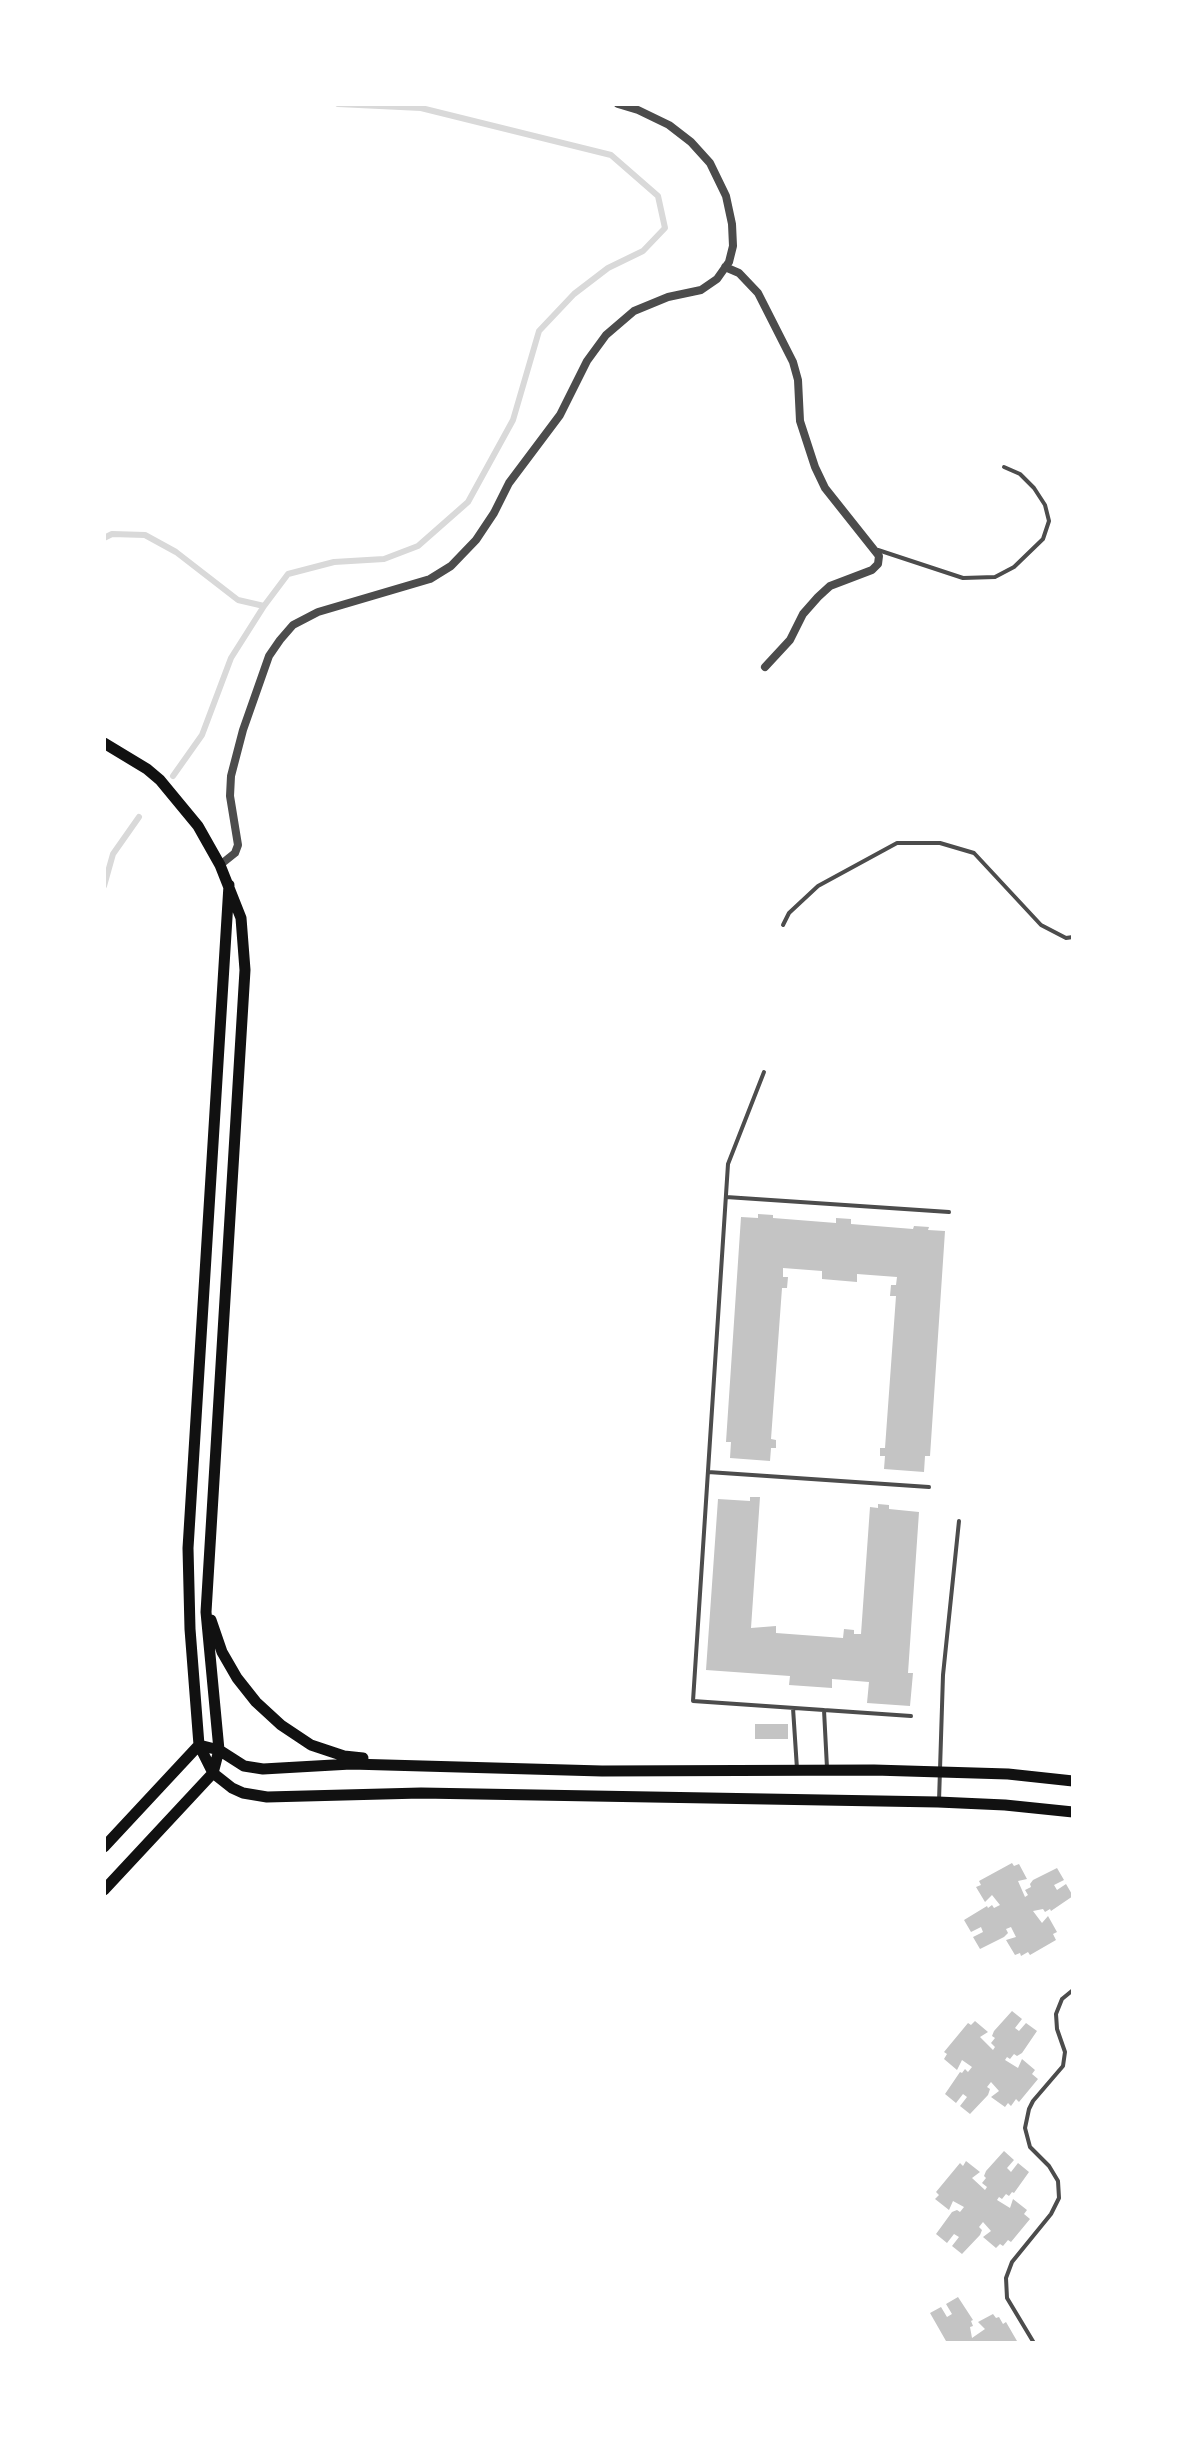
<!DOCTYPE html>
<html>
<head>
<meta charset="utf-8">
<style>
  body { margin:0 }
  #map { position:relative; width:1177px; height:2447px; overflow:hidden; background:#fff; font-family:Lato,sans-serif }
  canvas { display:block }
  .frame { position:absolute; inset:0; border:106px solid #fff; pointer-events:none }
</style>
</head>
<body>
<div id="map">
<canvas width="1177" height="2447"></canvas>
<div class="frame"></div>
</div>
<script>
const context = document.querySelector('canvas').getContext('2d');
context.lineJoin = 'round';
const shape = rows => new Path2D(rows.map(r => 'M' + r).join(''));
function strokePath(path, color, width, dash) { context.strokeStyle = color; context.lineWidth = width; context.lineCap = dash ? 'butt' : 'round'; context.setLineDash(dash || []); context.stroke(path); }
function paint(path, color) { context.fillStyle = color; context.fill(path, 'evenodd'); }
strokePath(shape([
  [104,538,112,534,145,535,176,552,238,600,264,606,288,574,334,562,384,559,418,546,468,502,513,420,539,331,574,294,608,268,643,251,665,228,658,196,611,155,421,108,338,104],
  [173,776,202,735,231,658,264,606],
  [104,886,113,854,139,817]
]), '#d9d9d9', 6);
paint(shape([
  [758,1214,773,1215,773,1218,836,1223,836,1218,851,1219,851,1224,913,1229,914,1226,929,1227,928,1230,945,1231,930,1456,925,1456,924,1472,884,1469,885,1456,880,1456,880,1448,885,1448,896,1296,890,1296,891,1285,896,1285,897,1277,857,1274,857,1282,822,1279,822,1271,783,1268,783,1277,788,1277,787,1288,782,1288,771,1439,776,1440,776,1448,771,1448,770,1461,730,1458,731,1442,726,1442,741,1217,758,1218],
  [750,1497,760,1497,751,1628,776,1626,776,1633,843,1638,844,1629,854,1630,854,1634,861,1634,870,1507,878,1508,878,1504,889,1505,889,1509,919,1512,908,1673,913,1673,910,1706,867,1703,869,1682,832,1679,832,1688,789,1685,790,1676,706,1670,718,1499,750,1501],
  [755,1724,788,1724,788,1739,755,1739],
  [1012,1863,1014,1866,1019,1864,1027,1879,1018,1881,1025,1897,1028,1895,1025,1890,1031,1887,1030,1884,1033,1880,1057,1868,1064,1880,1054,1885,1057,1890,1066,1884,1073,1896,1051,1911,1050,1909,1045,1912,1043,1909,1033,1911,1042,1923,1048,1916,1057,1932,1053,1934,1056,1940,1030,1955,1028,1952,1021,1956,1020,1953,1015,1955,1006,1940,1016,1937,1011,1927,1006,1929,1008,1933,1004,1937,980,1949,973,1937,983,1932,981,1927,971,1932,964,1920,987,1906,988,1908,992,1905,994,1908,1000,1905,992,1895,985,1902,976,1887,981,1885,979,1881],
  [1012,2011,1022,2019,1015,2028,1019,2031,1026,2023,1037,2031,1022,2053,1017,2056,1014,2054,1010,2059,1007,2057,1005,2060,1018,2068,1022,2059,1035,2070,1032,2074,1038,2079,1019,2102,1016,2099,1011,2106,1008,2103,1005,2107,991,2097,999,2091,991,2082,987,2087,990,2089,988,2095,970,2114,960,2106,967,2097,963,2094,956,2103,945,2094,960,2072,962,2073,965,2069,968,2072,972,2067,962,2060,957,2070,944,2059,947,2054,944,2052,968,2023,971,2025,975,2021,988,2032,980,2037,993,2050,995,2047,991,2043,995,2038,992,2036,994,2031],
  [1004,2151,1014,2160,1007,2168,1011,2172,1018,2163,1029,2172,1014,2193,1012,2192,1009,2196,1006,2194,1002,2199,999,2197,997,2200,1010,2208,1013,2199,1027,2210,1024,2214,1030,2219,1011,2242,1008,2240,1003,2246,1000,2244,996,2248,983,2237,991,2231,983,2222,979,2227,982,2230,980,2235,962,2254,952,2246,959,2237,954,2234,947,2243,936,2234,952,2212,957,2210,960,2212,964,2207,953,2201,949,2210,935,2199,939,2195,936,2192,960,2163,963,2166,966,2161,980,2172,972,2178,985,2190,987,2187,982,2183,986,2178,984,2176,986,2171],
  [958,2297,973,2320,971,2321,973,2326,970,2327,972,2338,985,2329,978,2322,993,2314,996,2318,999,2317,1003,2324,1006,2322,1017,2341,1013,2343,946,2341,930,2313,941,2307,947,2317,952,2314,946,2304]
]), '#c4c4c4');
strokePath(shape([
  [878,550,963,578,995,577,1014,567,1043,539,1049,521,1045,505,1034,488,1020,474,1004,467],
  [783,925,789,913,818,886,897,843,940,843,974,853,1041,925,1066,938,1073,937],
  [764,1072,728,1164,693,1701,911,1716],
  [726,1197,949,1212],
  [708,1472,929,1487],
  [793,1708,797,1769],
  [824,1710,827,1768],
  [939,1801,943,1675,959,1521],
  [1034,2343,1007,2298,1006,2278,1012,2262,1051,2214,1059,2198,1058,2181,1049,2166,1030,2147,1025,2128,1029,2109,1033,2101,1063,2066,1065,2052,1057,2029,1056,2014,1062,1999,1073,1990]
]), '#4c4c4c', 4);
strokePath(shape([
  [725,267,739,273,758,293,793,362,798,380,800,421,815,467,825,488,879,556,878,564,872,570,830,586,818,597,803,614,790,640,765,667],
  [220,865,235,853,238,845,230,796,231,776,243,730,269,656,280,640,293,625,318,612,430,579,451,566,476,540,494,513,509,483,560,415,587,361,606,335,634,311,668,297,701,290,717,279,729,262,733,246,732,224,726,196,710,163,691,142,669,125,638,110,618,104]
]), '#4c4c4c', 8);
strokePath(shape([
  [104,743,147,769,160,780,198,826,220,865,241,918,245,970,206,1612,219,1750,213,1773,104,1890],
  [229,885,188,1548,190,1629,199,1745,213,1773,232,1788,243,1793,267,1797,421,1793,938,1802,1005,1805,1073,1812],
  [211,1620,222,1652,237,1678,256,1702,281,1725,311,1745,344,1756,363,1758],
  [104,1847,199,1745,219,1750,244,1766,263,1769,351,1764,602,1771,874,1770,1008,1774,1073,1781]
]), '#111', 11);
</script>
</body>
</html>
